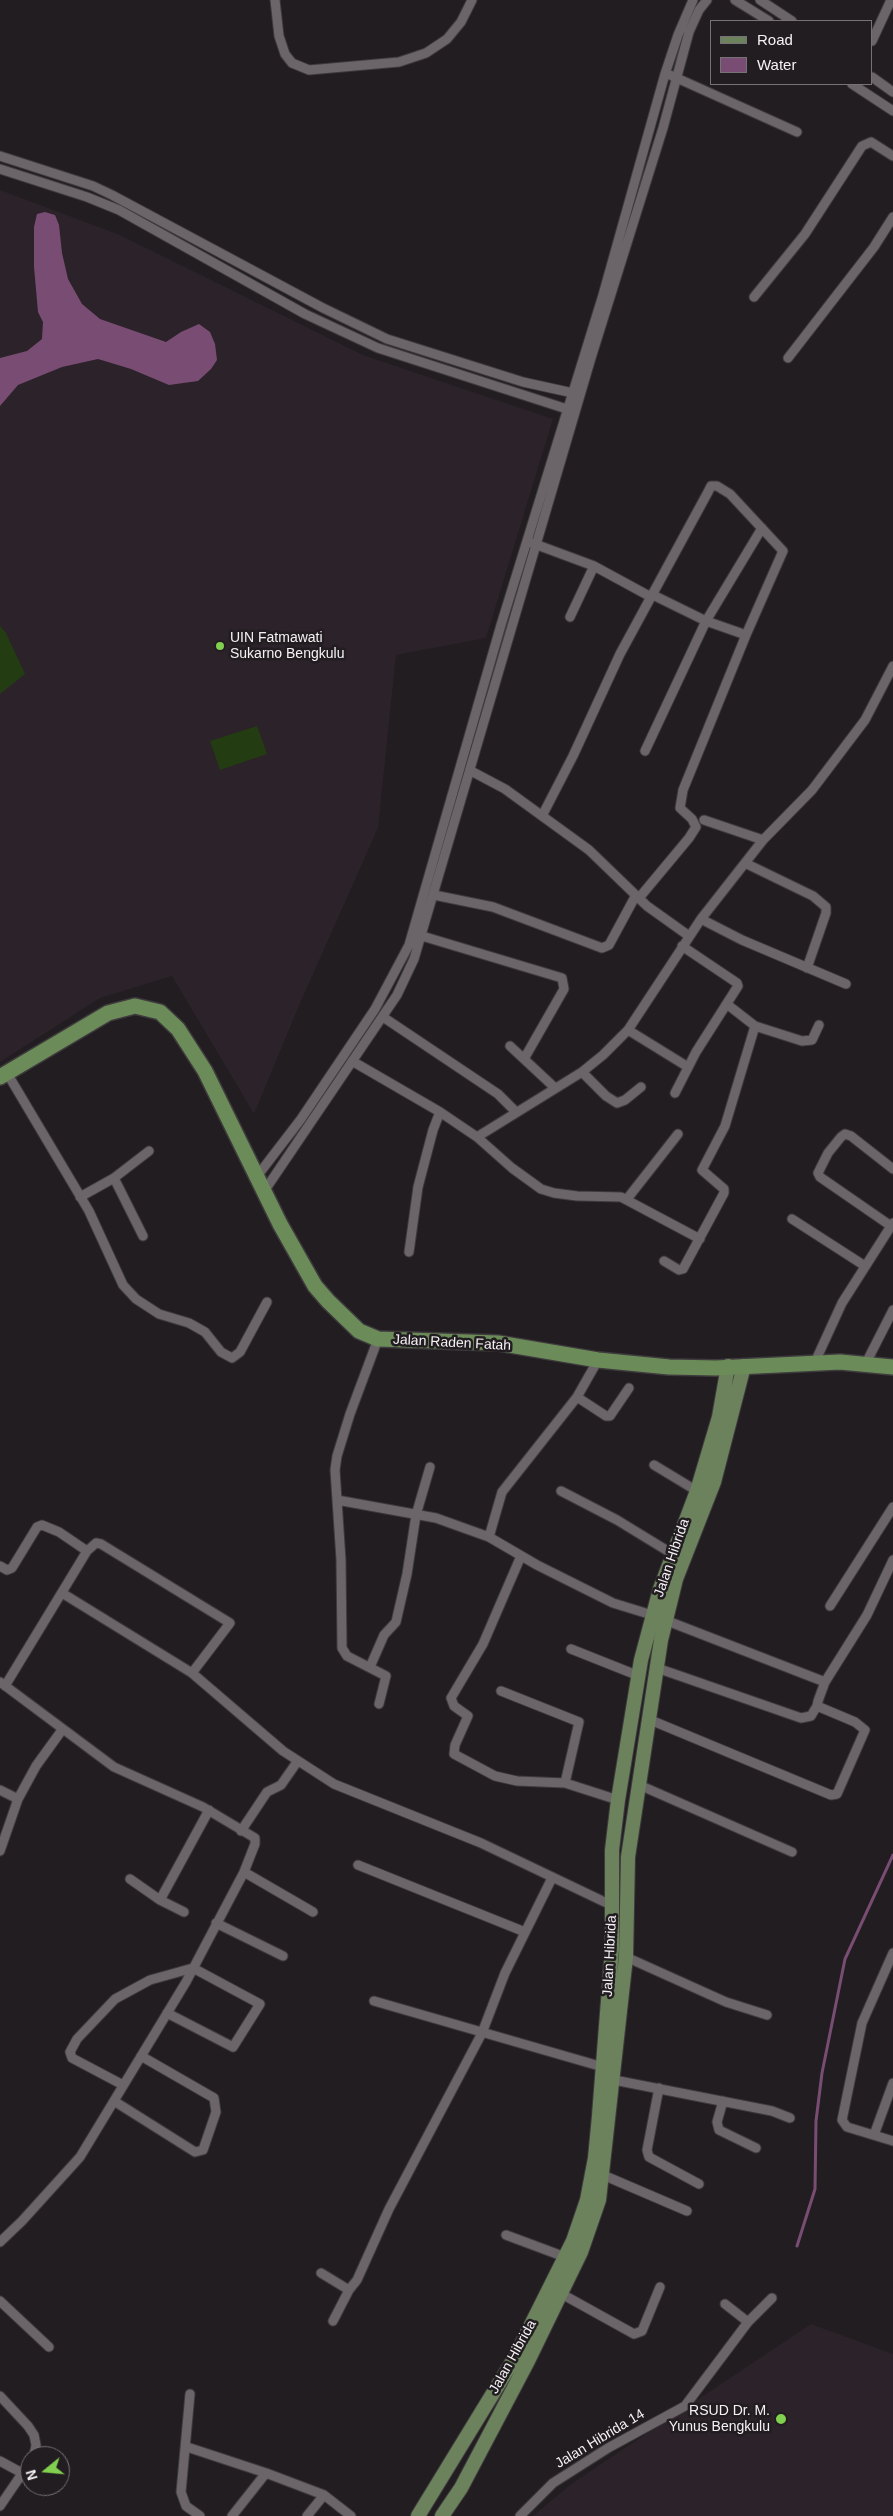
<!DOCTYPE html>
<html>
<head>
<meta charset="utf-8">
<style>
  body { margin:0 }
  #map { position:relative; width:893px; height:2516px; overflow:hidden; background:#211d20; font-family:Helvetica,sans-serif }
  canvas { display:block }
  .legend { position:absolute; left:710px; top:20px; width:162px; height:65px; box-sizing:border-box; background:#211d20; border:1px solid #767275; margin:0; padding:6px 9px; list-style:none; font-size:15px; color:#f5f1f4 }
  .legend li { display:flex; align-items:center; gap:10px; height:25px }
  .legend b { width:25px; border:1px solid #767275 }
  .north { position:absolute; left:20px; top:2446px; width:50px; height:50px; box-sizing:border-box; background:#211d20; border:1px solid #767275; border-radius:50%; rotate:253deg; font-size:14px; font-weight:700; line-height:20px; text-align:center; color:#f5f1f4 }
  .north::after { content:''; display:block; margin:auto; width:18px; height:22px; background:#82d04f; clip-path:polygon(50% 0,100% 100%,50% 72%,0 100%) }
</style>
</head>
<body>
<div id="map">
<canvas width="893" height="2516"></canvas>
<ul class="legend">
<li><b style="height:6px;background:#6b825c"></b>Road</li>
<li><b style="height:14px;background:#794d73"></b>Water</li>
</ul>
<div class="north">N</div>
</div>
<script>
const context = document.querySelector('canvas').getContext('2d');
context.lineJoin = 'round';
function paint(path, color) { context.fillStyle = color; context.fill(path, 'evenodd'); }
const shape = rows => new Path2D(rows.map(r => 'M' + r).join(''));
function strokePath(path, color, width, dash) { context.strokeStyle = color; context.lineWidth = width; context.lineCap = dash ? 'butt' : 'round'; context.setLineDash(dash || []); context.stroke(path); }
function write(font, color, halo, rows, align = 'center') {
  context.font = font + ' Helvetica,sans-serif'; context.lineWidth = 5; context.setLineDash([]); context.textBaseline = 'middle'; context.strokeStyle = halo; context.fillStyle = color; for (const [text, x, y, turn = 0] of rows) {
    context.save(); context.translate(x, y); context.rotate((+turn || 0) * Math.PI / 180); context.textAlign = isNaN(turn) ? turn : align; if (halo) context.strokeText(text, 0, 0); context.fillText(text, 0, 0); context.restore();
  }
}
paint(shape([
  [0,190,120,235,363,355,553,419,486,638,396,655,378,828,301,1001,254,1114,172,976,100,998,0,1062],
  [811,2324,893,2354,893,2516,533,2516,571,2484]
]), '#2c222a');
paint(shape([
  [0,626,6,633,25,674,0,694],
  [257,726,267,754,220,770,210,741]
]), '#233c12');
paint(shape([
  [45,212,55,215,59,225,62,253,68,279,82,304,100,319,166,342,181,332,199,324,210,332,215,344,217,360,211,369,198,381,169,385,131,369,98,359,62,367,18,385,0,406,0,358,27,351,42,339,43,322,38,312,34,267,34,227,37,214]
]), '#794d73');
strokePath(shape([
  [797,2246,815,2189,816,2121,822,2073,845,1959,893,1855]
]), '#794d73', 3);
const minor = shape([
  [275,0,279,36,285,54,292,63,309,70,399,62,426,53,447,39,461,22,472,0],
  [735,0,769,21],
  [760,0,792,21],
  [872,41,891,0],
  [670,75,797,132],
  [872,77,893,92],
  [852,84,893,111],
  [0,156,93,186,112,195,323,308,387,339,523,382,573,393],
  [0,169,87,197,119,210,305,314,378,348,573,411],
  [754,297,805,234,862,146,871,142,893,156],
  [788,358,874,247,893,217],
  [532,543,594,566,651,597],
  [653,595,706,621,746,635],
  [570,617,594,566],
  [645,751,706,621,762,528],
  [471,771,505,789,589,850,647,906,689,936],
  [542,816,573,756,620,654,708,492,711,486,717,486,730,494,783,551,746,635,683,790,680,808,692,819,696,827,689,838,639,898],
  [704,820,763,840],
  [747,864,813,896,826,907,826,913,807,968],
  [434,895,493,907,602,948,609,945,636,895],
  [701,919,742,940,846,984],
  [422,936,562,978,564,989,524,1059],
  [728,1005,755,1026,802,1041,812,1040,819,1025],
  [383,1017,498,1094,516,1112],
  [628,1030,688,1067],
  [510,1046,554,1087],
  [352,1061,440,1112,433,1130,418,1187,409,1252],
  [582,1072,606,1096,617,1103,625,1100,641,1087],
  [7,1073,89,1211,123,1285,136,1299,159,1314,189,1323,205,1332,221,1352,232,1358,240,1352,267,1302],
  [675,1093,696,1052,738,986,737,983,682,946],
  [440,1112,477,1137,582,1072,603,1055,628,1030,701,919,763,840,812,790,865,720,893,666],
  [477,1137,512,1168,541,1189,554,1193,577,1196,621,1197,700,1239],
  [258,1175,301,1119,375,1009,409,945,501,625,603,295,665,74,678,35,693,0],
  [114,1178,149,1151],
  [265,1190,397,995,414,959,591,358,663,128,689,32,699,10,707,0],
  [80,1197,114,1178,143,1236],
  [627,1199,678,1134],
  [792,1219,865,1266],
  [891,1226,820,1177,818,1173,828,1153,841,1137,845,1134,851,1136,893,1169],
  [664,1261,679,1270,683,1269,724,1193,724,1189,702,1170,725,1126,755,1026],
  [378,1339,350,1414,337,1456,335,1470,341,1560,342,1648,347,1656,386,1676,379,1704],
  [815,1362,842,1303,893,1223],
  [866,1363,893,1310],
  [577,1397,606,1416,610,1416,629,1388],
  [654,1465,697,1491],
  [561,1491,617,1520,671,1553],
  [337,1500,436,1518,489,1537,537,1565,613,1603,652,1615,825,1682],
  [489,1537,502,1492,577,1397,598,1360],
  [521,1556,483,1644,451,1698,454,1706,468,1716,455,1745,454,1754,495,1776,517,1781,565,1783,618,1800],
  [0,1566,7,1570,12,1568,37,1527,42,1525,59,1532,87,1551],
  [62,1593,192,1673,283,1751,334,1784,481,1843,613,1906],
  [830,1606,893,1507],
  [571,1649,639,1676],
  [370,1667,384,1635,396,1622,407,1574,416,1515,430,1467],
  [657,1668,801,1718,811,1716,817,1706],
  [0,1682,114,1767,203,1807,255,1838,255,1844,244,1872,186,1982,80,2157,22,2221,0,2242],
  [5,1686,87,1551,96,1543,101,1544,230,1623,192,1673],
  [501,1691,579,1722,565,1783],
  [648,1719,831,1795,837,1794,865,1730,855,1722,817,1706,818,1701,825,1682,867,1615,893,1560],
  [637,1784,792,1852],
  [0,1790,18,1799],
  [241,1831,267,1792,281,1785,297,1762],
  [0,1851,18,1799,36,1766,62,1730],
  [358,1865,525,1932],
  [244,1872,313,1912],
  [130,1879,160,1900,184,1912],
  [160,1900,209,1810],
  [216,1923,283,1956],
  [893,1953,862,2023,842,2120,847,2127,893,2141],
  [626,1957,726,2002,767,2015],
  [374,2001,603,2067],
  [614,2080,772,2111,790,2118],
  [123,2085,72,2058,70,2052,77,2039,115,1999,150,1980,193,1968,260,2004,233,2047,167,2013],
  [659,2088,647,2150,649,2157,699,2184],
  [114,2101,195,2152,203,2150,216,2112,214,2098,141,2056],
  [723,2101,717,2122,719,2130,756,2148],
  [874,2135,893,2083],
  [603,2175,687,2211],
  [506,2235,565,2257],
  [321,2273,349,2290,357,2280,389,2209,482,2033,505,1973,552,1878],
  [560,2293,634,2334,642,2331,660,2287],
  [0,2301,49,2347],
  [725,2304,748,2322],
  [333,2321,349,2290],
  [190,2394,181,2492,186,2506,200,2516],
  [0,2396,28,2426,34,2435,36,2445,34,2456],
  [187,2447,266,2473,324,2495,351,2516],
  [0,2461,22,2473],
  [0,2506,30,2462],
  [232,2516,266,2473],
  [307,2516,324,2495],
  [520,2516,553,2483,608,2448,685,2406,748,2322,772,2298]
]);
const primary = shape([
  [418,2516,514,2359,573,2241,587,2200,595,2158,599,2116,612,1949,612,1850,618,1800,641,1660,660,1589,697,1491,719,1417,728,1366],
  [442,2516,461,2488,528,2361,581,2252,599,2200,626,1957,628,1857,661,1640,676,1579,714,1482,744,1366]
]);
const trunk = shape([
  [0,1077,108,1013,135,1006,160,1012,178,1029,205,1071,280,1224,315,1286,328,1301,359,1331,378,1339,498,1343,598,1360,669,1367,716,1368,840,1362,893,1367]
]);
strokePath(minor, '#3e3a3d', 11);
strokePath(primary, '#3e3a3d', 16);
strokePath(trunk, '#3e3a3d', 18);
strokePath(minor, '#6b656a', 9);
strokePath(primary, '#6b825c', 14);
strokePath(trunk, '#6b8c58', 15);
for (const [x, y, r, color] of [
  [220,646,5,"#82d04f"],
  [781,2419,6,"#82d04f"]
]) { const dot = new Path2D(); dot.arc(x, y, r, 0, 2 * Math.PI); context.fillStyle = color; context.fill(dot); strokePath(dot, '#211d20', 2); }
write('14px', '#f5f1f4', '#211d20', [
  ["UIN Fatmawati",230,638],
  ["Sukarno Bengkulu",230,654],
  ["RSUD Dr. M.",770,2411,"right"],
  ["Yunus Bengkulu",770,2427,"right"]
], 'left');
write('14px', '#f5f1f4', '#211d20', [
  ["Jalan Raden Fatah",452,1343,3],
  ["Jalan Hibrida",672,1558,-71],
  ["Jalan Hibrida",610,1956,-87],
  ["Jalan Hibrida",513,2357,-61],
  ["Jalan Hibrida 14",600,2439,-31]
]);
</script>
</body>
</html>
